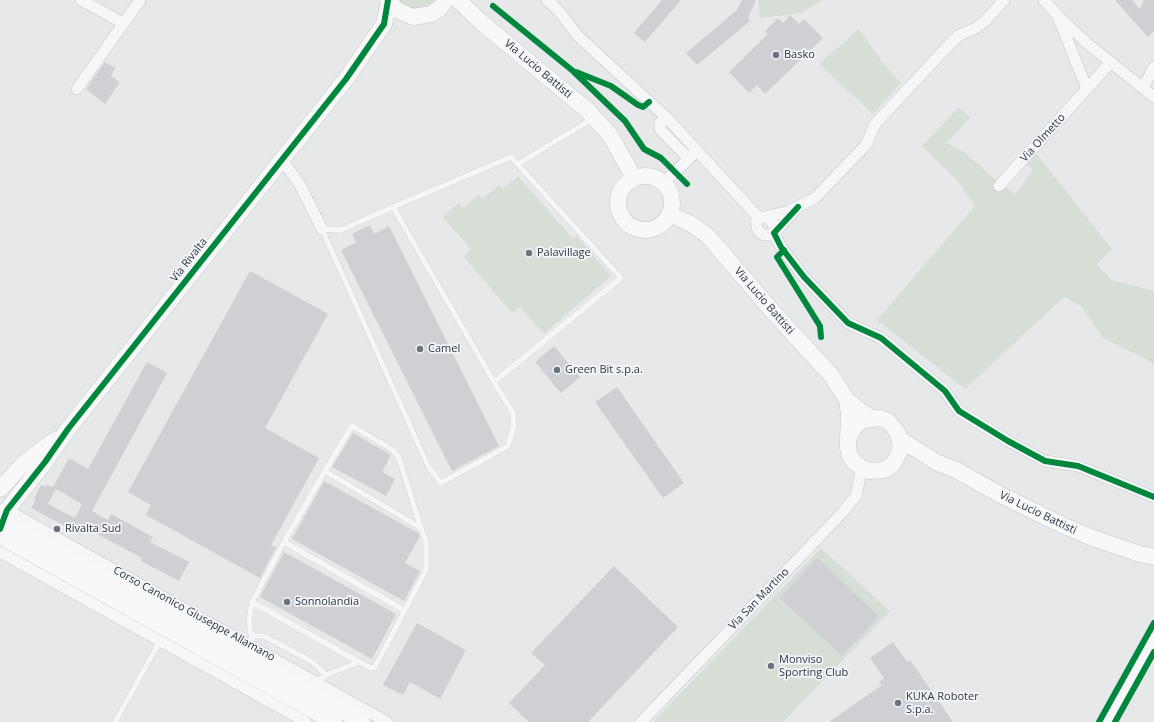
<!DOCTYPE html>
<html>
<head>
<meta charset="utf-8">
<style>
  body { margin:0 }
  canvas { display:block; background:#e6e8ea }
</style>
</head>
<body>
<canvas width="1154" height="722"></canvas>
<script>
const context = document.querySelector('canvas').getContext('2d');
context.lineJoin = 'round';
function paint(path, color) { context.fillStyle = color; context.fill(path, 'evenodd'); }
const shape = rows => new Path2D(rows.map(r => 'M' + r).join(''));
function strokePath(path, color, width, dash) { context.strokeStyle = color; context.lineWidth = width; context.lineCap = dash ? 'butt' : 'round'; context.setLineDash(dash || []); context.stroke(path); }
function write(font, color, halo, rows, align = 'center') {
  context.font = font + ' "Open Sans",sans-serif'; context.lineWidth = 3.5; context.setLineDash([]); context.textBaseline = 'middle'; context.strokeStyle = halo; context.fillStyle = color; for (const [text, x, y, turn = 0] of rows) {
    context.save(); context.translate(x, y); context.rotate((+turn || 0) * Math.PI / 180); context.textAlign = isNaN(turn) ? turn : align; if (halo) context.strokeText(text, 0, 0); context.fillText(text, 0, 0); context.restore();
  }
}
paint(shape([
  [394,0,440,0,434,7,416,12],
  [758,0,823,0,801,13,760,18],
  [859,29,886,67,901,83,873,114,819,64],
  [959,107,970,118,947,143,964,152,1004,187,1015,194,1033,170,1025,163,1036,153,1112,249,1097,264,1111,280,1154,291,1154,366,1146,359,1103,338,1081,306,1064,297,965,389,877,320,975,206,958,181,922,146],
  [518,176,573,239,577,236,611,276,544,334,520,307,512,313,463,256,471,249,443,217,459,203,463,208,479,194,483,199,499,185,503,189],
  [821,548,890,611,783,722,653,722]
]), '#d6ded6');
paint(shape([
  [662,0,681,0,645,42,634,33],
  [742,0,756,0,748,18,750,21,697,65,686,53,737,10],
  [1115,0,1132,0,1140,9,1144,0,1154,0,1154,31,1148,37],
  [790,15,799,24,804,19,823,38,765,94,757,85,749,93,729,72,768,34,765,31,778,18,783,23],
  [105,62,115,68,111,76,120,82,105,104,86,89],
  [370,225,374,234,389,226,499,446,452,471,341,250,356,242,352,234],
  [250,271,328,314,265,428,319,458,271,545,276,547,260,578,146,515,151,505,128,492],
  [554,346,580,377,561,393,535,362],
  [147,362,167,373,92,511,108,520,111,514,153,537,150,542,189,562,179,581,141,561,142,558,84,527,80,534,31,508,36,500,34,499,41,485,45,487,46,485,53,487,69,458,88,469],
  [56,489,82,504,75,518,48,504],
  [617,387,684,483,663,498,595,402],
  [353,433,391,455,382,472,395,479,386,496,332,467],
  [324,481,418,533,420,536,405,563,420,571,404,601,292,539],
  [284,552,396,614,372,659,260,597],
  [817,558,879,616,842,656,780,598],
  [614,566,678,627,588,722,529,722,509,703,545,665,531,653],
  [417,623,466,650,440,699,410,682,403,695,383,685],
  [893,642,907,662,910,660,953,722,829,722,882,685,879,682,884,678,870,658]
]), '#ced0d3');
const lane = shape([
  [518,164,592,119],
  [393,207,494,382,513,413,514,425,508,446,441,483,428,466,322,229,341,230,393,207,511,157,621,278,494,382],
  [325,471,352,426,393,450,399,458,421,528],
  [284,542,252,602,359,662],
  [252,602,249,621,253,647],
  [251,636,264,636,311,661,326,675],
  [316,682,326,675,359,662,371,668,375,667,426,570,426,541,421,528,325,471,284,542,404,610],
  [115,722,160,641]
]);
const street = shape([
  [81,0,123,23],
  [547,0,559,11,578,36,667,118,758,217],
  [1044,0,1060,18,1088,44,1154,97],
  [1059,19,1087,89],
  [1143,88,1154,67],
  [77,89,140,0],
  [667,118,660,123,660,129,689,159],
  [282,160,299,183,322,229],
  [663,183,694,154],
  [999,186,1111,62],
  [798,207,774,233,781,247,804,277,848,323,881,338,945,391,959,411,1008,441,1045,461,1078,466,1154,497],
  [758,217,765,217,771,220,775,229,772,235,764,235,758,231,756,223,758,217],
  [765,217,789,211,815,198,866,145,875,124,948,46,959,35,974,29,984,22,1004,0],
  [1,510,7,510,387,722],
  [0,552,306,722],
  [641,722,843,512,856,496,862,468]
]);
const secondary = shape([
  [388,0,397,10,413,17,431,14,440,8,446,0],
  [458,0,481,22,587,110,610,135,634,178],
  '618 203a27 27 0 1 1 54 0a27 27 0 1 1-54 0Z',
  [669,214,691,224,707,235,774,313,831,375,847,400,859,410,872,418],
  [847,400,849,415,848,440,848,448,850,456,855,463,862,468,870,471,885,470,893,464,901,449,898,433,888,421,880,418,864,420,856,425,851,432,848,440],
  [901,440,938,463,956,470,997,493,1062,525,1090,537,1140,554,1154,557],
  [0,489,24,463,55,440],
  [0,520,362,722],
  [0,529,7,510,45,462,68,429,346,79,384,24,389,2],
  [0,536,334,722],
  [1109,722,1154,641]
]);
strokePath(lane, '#c4c6c8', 6);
strokePath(street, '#c4c6c8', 12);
strokePath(secondary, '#c4c6c8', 17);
strokePath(lane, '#f5f6f7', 5.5);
strokePath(street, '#f5f6f7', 11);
strokePath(secondary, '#f8f8f8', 16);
strokePath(shape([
  [493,6,573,71,625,121,644,149,661,158,687,184],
  [576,72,611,86,638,105,643,107,649,102],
  [798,207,774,233,781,247,804,277,848,323,881,338,945,391,959,411,1008,441,1045,461,1078,466,1154,497],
  [784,250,777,257,820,326,821,337],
  [0,529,7,510,45,462,68,429,346,79,384,24,388,0],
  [1099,722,1154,623],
  [1115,722,1154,652]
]), '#00873e', 6);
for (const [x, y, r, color] of [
  [776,55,4,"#6c737f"],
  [529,253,4,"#6c737f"],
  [420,349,4,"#6c737f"],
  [557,370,4,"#6c737f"],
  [57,529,4,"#6c737f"],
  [287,602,4,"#6c737f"],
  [771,666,4,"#6c737f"],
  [898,703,4,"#6c737f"]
]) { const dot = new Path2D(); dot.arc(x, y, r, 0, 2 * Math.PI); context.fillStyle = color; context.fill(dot); strokePath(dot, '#f4f6f9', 1.5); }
write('11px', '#2b3445', '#f4f6f9', [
  ["Basko",784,55],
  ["Palavillage",537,253],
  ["Camel",428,349],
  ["Green Bit s.p.a.",565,370],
  ["Rivalta Sud",65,529],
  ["Sonnolandia",295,602],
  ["Monviso",779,660],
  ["Sporting Club",779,673],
  ["KUKA Roboter",906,697],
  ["S.p.a.",906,710]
], 'left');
write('11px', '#2b3445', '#f4f6f9', [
  ["Via Lucio Battisti",538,69,40],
  ["Via Olmetto",1043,138,-48],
  ["Via Rivalta",189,260,-52],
  ["Via Lucio Battisti",764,301,49],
  ["Via Lucio Battisti",1038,513,26],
  ["Via San Martino",759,599,-46],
  ["Corso Canonico Giuseppe Allamano",194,614,29]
]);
</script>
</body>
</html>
